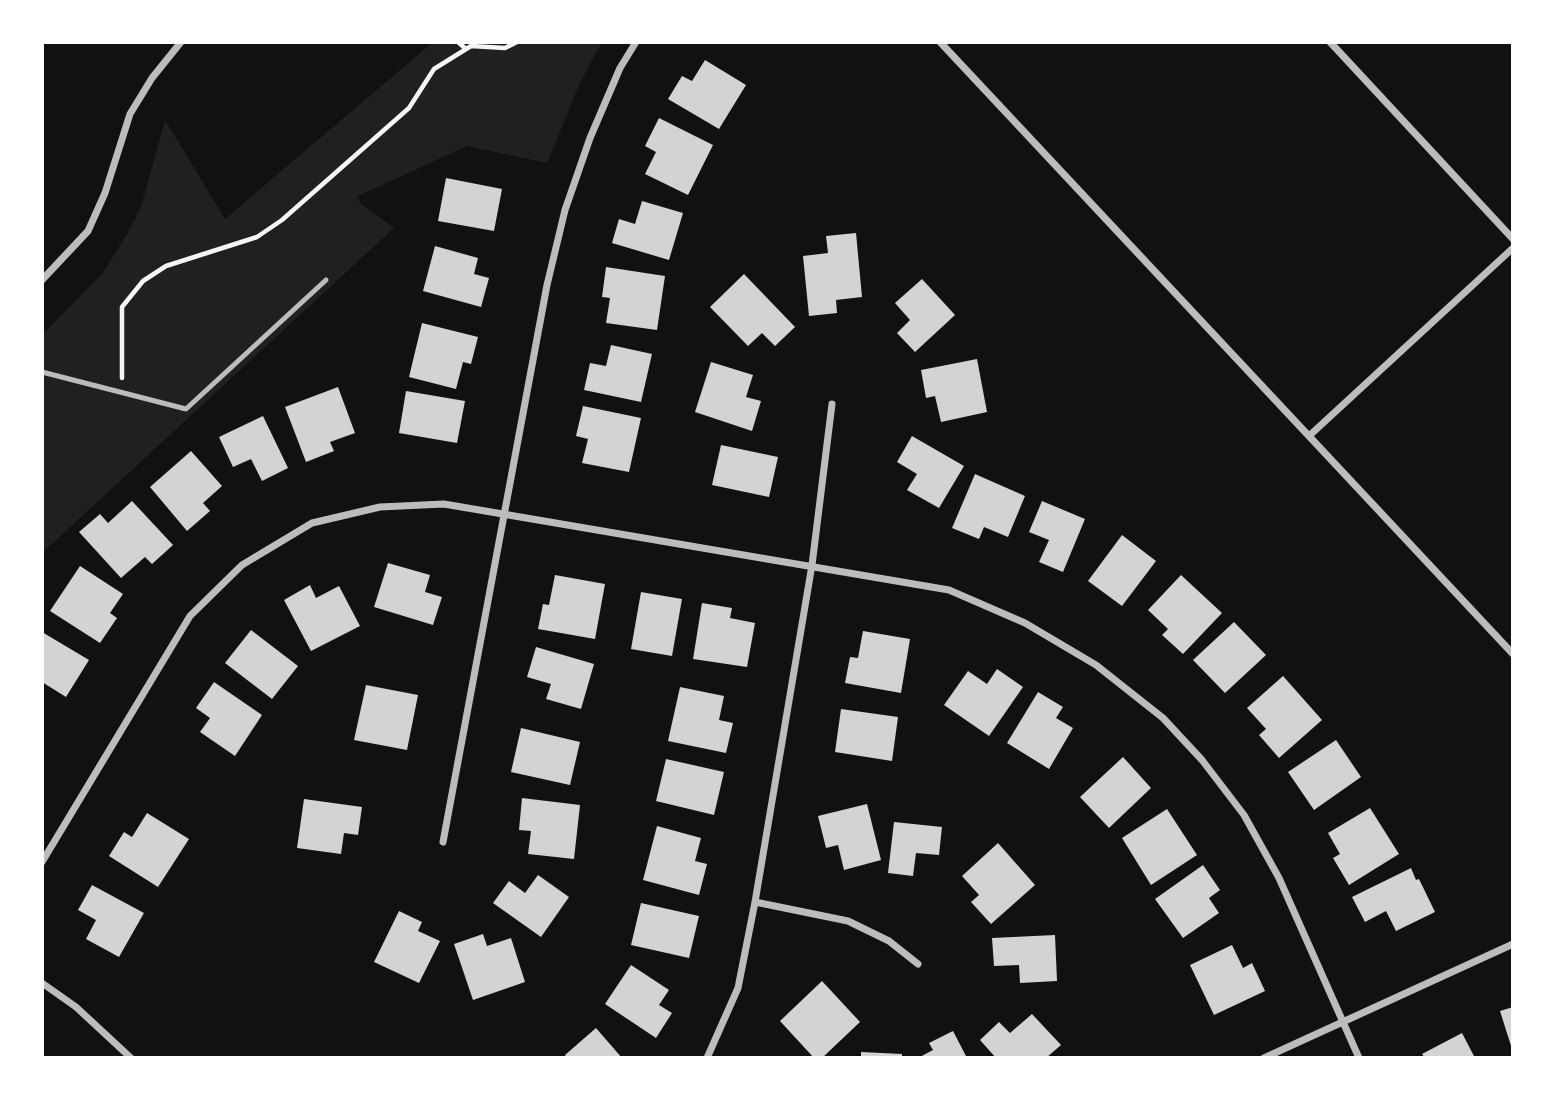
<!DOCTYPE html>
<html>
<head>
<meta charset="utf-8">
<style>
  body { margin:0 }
  #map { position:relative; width:1555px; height:1100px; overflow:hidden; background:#111; font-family:"Golos Text",sans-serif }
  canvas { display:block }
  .frame { position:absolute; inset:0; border:44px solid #fff; pointer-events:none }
</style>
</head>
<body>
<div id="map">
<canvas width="1555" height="1100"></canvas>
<div class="frame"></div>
</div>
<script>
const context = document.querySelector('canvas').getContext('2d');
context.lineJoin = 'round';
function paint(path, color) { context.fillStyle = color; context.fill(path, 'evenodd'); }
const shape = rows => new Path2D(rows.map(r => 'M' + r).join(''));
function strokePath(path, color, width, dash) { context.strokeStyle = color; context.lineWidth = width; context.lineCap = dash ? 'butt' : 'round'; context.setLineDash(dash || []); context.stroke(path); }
paint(shape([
  [433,42,602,42,580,83,547,163,467,146,358,196,360,203,394,228,42,553,42,335,103,273,127,234,141,207,165,120,225,219]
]), '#202020');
paint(shape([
  [705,60,746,85,719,129,668,99,682,76,692,81],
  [659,118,713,145,688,195,645,174,656,152,645,146],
  [446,178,502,189,494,231,438,221],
  [642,201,683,213,669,260,612,243,619,219,635,224],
  [856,233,862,297,836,300,837,313,809,316,803,256,828,253,826,236],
  [435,246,478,258,474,274,489,278,481,307,423,291],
  [606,267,665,276,657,330,606,323,610,298,602,297],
  [744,274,795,327,775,346,762,333,748,346,710,307],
  [922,279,955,315,915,352,897,333,910,320,895,303],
  [422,323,478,337,471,364,463,362,456,389,409,377],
  [611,345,652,354,641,402,584,390,590,363,606,366],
  [977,359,987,412,941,422,935,396,926,398,921,370],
  [711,362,753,375,746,397,761,401,752,431,695,412],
  [338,387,355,433,330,442,334,451,306,462,285,407],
  [406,391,465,401,457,443,399,433],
  [583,406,641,418,629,472,582,463,588,439,576,436],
  [263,416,288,468,262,481,251,459,233,467,219,437],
  [912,436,964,466,939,508,907,490,917,474,897,462],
  [721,445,778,457,769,497,712,485],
  [191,451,222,486,203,503,210,511,187,531,150,487],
  [975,474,1025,496,1008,537,984,527,979,539,952,528],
  [132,501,173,545,152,564,145,557,121,578,79,532,100,514,108,523],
  [1042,501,1085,519,1063,572,1039,562,1049,540,1029,532],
  [1122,535,1156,561,1122,606,1088,581],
  [388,563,430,575,425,592,442,597,433,625,374,607],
  [80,566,123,594,110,613,117,618,100,643,50,611],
  [555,575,605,584,595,639,538,629,543,604,549,605],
  [1181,575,1222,613,1183,654,1162,635,1168,629,1148,610],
  [310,585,316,598,339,586,360,626,311,651,284,600],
  [641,592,682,599,672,656,631,649],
  [702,603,732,608,730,618,755,623,747,667,693,659],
  [1234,622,1266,655,1225,693,1193,660],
  [251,630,298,666,272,699,225,663],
  [863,631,910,639,901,693,845,683,850,657,858,658],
  [42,632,89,660,66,697,42,682],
  [536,647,594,664,581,709,546,699,551,684,527,677],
  [997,669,1023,687,989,736,944,705,968,671,987,684],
  [1283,676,1322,720,1279,758,1259,735,1266,729,1247,708],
  [214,682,262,715,235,756,200,732,210,718,196,708],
  [366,685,418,695,407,750,354,740],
  [680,687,724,696,719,720,733,723,726,753,668,741],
  [1038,692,1063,707,1056,718,1073,728,1049,769,1007,743],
  [841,709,898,717,892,761,835,752],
  [521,728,580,742,570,785,511,772],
  [1336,740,1361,777,1314,810,1288,772],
  [1123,757,1151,788,1109,828,1080,797],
  [666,759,724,772,714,815,656,801],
  [522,798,580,805,574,859,528,854,531,831,519,830],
  [304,799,362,807,358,835,344,833,341,854,297,848],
  [867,804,881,860,844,870,838,845,826,848,818,816],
  [1370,808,1399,854,1349,885,1333,858,1340,854,1328,833],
  [1167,809,1197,855,1151,885,1122,838],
  [147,813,189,839,158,887,109,856,124,832,132,837],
  [894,822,942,827,939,855,916,853,913,876,888,873],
  [657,826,701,838,695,861,707,864,699,895,643,880],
  [998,843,1035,885,991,924,971,902,979,895,962,876],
  [1203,865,1220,890,1209,898,1219,913,1183,938,1155,899],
  [1411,868,1416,880,1419,879,1435,912,1396,931,1386,911,1365,922,1352,897],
  [538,875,569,897,541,937,493,903,509,881,525,893],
  [92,885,144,913,119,957,86,939,96,920,78,910],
  [641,903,699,916,689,958,631,945],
  [399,911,422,922,418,931,440,941,419,983,374,962],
  [483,934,487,946,511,938,525,982,473,1000,454,944],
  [1055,935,1057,981,1020,983,1019,965,994,966,992,938],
  [1232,945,1243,968,1252,963,1265,991,1214,1015,1190,965],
  [631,965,669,990,659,1005,672,1013,656,1038,605,1004],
  [822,981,860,1022,822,1058,814,1058,780,1021],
  [1513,1007,1513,1049,1512,1049,1500,1011],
  [1032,1014,1061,1045,1046,1058,996,1058,980,1040,999,1022,1010,1033],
  [596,1028,622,1058,567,1058,565,1055],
  [953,1031,967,1058,918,1058,933,1050,929,1043],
  [1462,1033,1475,1058,1425,1058,1422,1054],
  [861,1052,902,1054,902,1058,861,1058]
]), '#d3d3d3');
strokePath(shape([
  [458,42,466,49],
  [122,378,122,307,143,281,166,266,257,237,282,220,409,108,434,69,471,46,505,48,517,42]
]), '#f5f5f5', 4.5);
strokePath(shape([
  [42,372,186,409,326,280]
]), '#bcbcbc', 5);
strokePath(shape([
  [940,42,1513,654],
  [1330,42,1513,239],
  [42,280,88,231,105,193,130,114,152,78,181,42],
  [1309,436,1513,248],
  [443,842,547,285,565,210,590,138,620,68,636,42],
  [42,862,190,616,242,565,312,523,380,507,444,504,949,590,1025,623,1096,665,1163,718,1202,760,1244,815,1279,878,1359,1058],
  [755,902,848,921,889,941,918,964],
  [42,983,76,1007,131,1058],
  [707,1058,738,988,755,902,812,565,832,404],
  [1264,1058,1513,944]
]), '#bcbcbc', 7);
</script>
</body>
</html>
